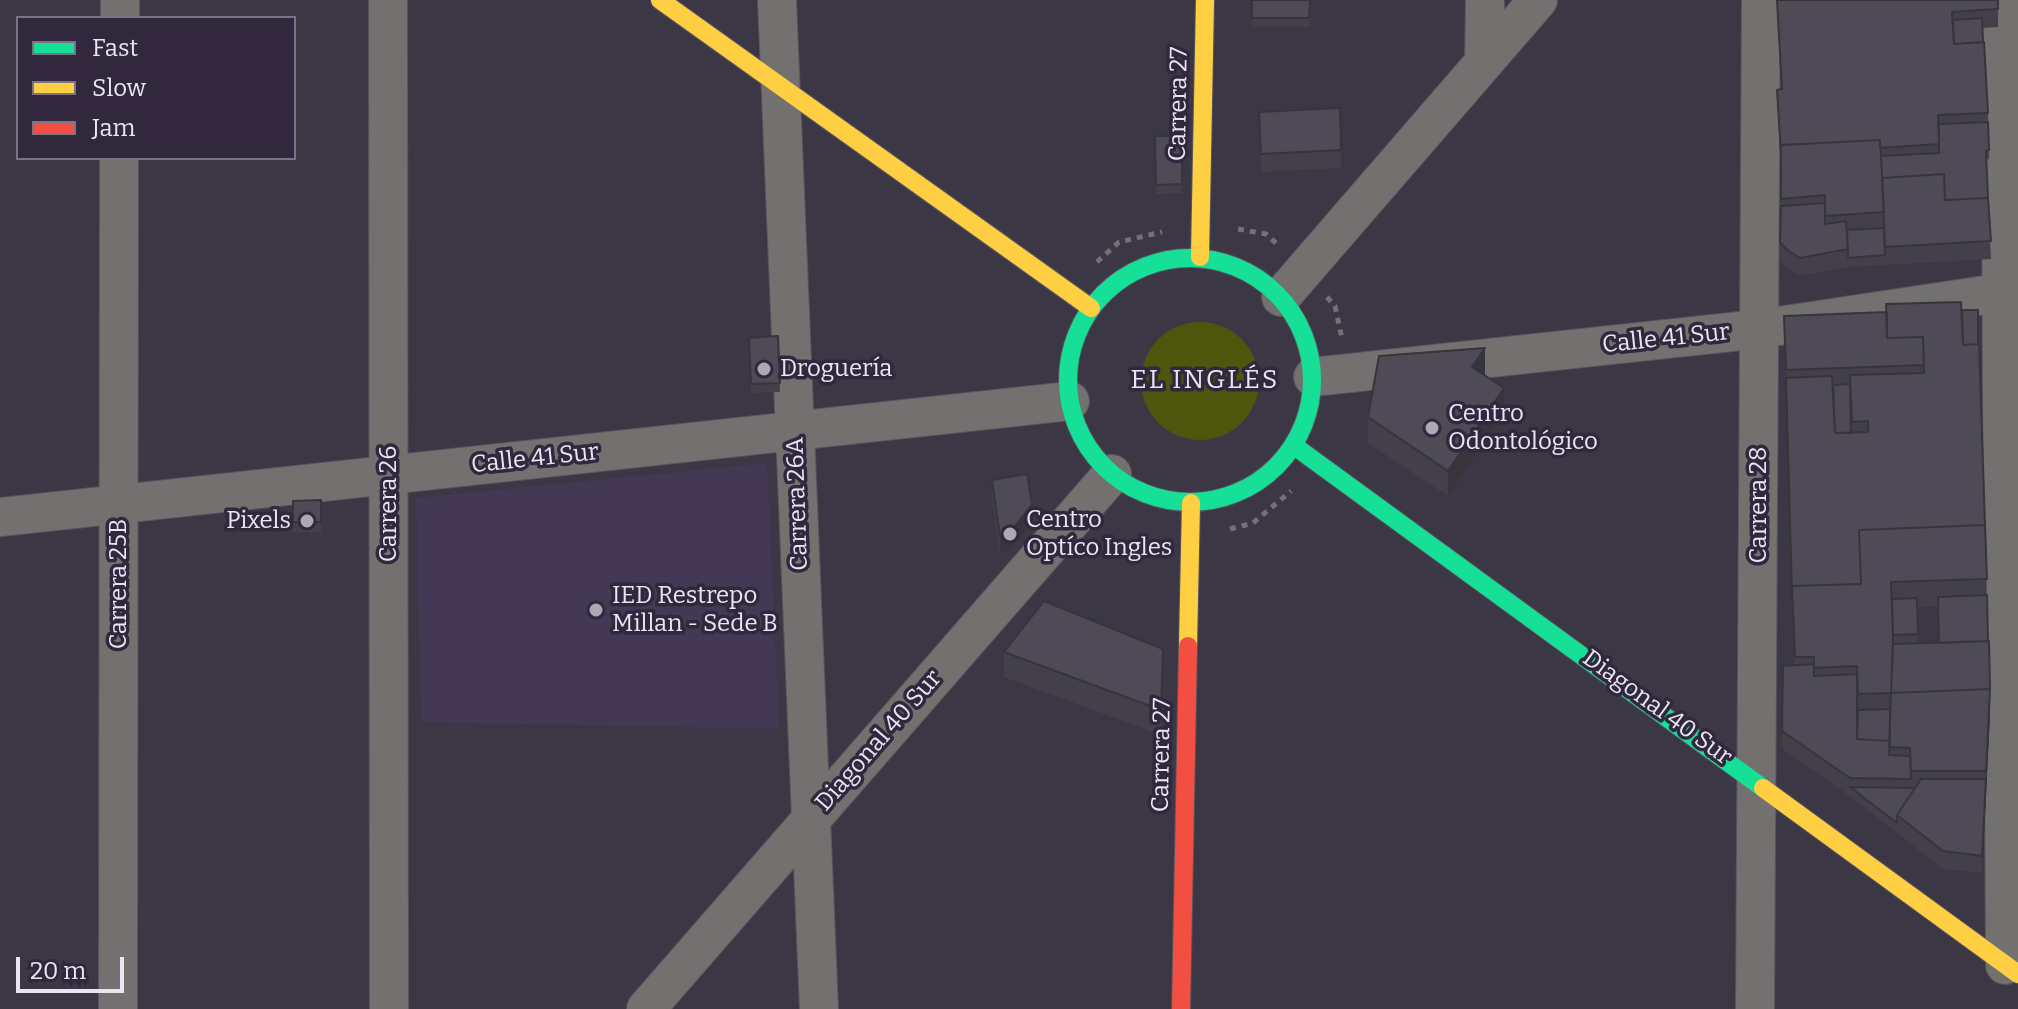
<!DOCTYPE html>
<html>
<head>
<meta charset="utf-8">
<style>
  body { margin:0 }
  #map { position:relative; width:2018px; height:1009px; overflow:hidden; background:#3c3744; font-family:Bitter,serif }
  canvas { display:block }
  .legend { position:absolute; left:16px; top:16px; width:280px; height:144px; box-sizing:border-box; background:#31283e; border:2px solid #7b7486; margin:0; padding:10px 14px; list-style:none; font-size:24px; color:#eae5f3 }
  .legend li { display:flex; align-items:center; gap:16px; height:40px }
  .legend b { width:40px; border:2px solid #7b7486 }
  .scale { position:absolute; left:16px; top:957px; width:108px; height:36px; box-sizing:border-box; border:4px solid #eae5f3; border-top:0; padding-left:10px; font-size:24px; line-height:28px; white-space:nowrap; color:#eae5f3; -webkit-text-stroke:6px #31283e; paint-order:stroke }
</style>
</head>
<body>
<div id="map">
<canvas width="2018" height="1009"></canvas>
<ul class="legend">
<li><b style="height:10px;background:#16e098"></b>Fast</li>
<li><b style="height:10px;background:#ffcf43"></b>Slow</li>
<li><b style="height:10px;background:#f24e42"></b>Jam</li>
</ul>
<div class="scale">20 m</div>
</div>
<script>
const context = document.querySelector('canvas').getContext('2d');
context.lineJoin = 'round';
function paint(path, color) { context.fillStyle = color; context.fill(path, 'evenodd'); }
const shape = rows => new Path2D(rows.map(r => 'M' + r).join(''));
function strokePath(path, color, width, dash) { context.strokeStyle = color; context.lineWidth = width; context.lineCap = dash ? 'butt' : 'round'; context.setLineDash(dash || []); context.stroke(path); }
function write(font, color, halo, rows, align = 'center') {
  context.font = font + ' Bitter,serif'; context.lineWidth = 7; context.setLineDash([]); context.textBaseline = 'middle'; context.strokeStyle = halo; context.fillStyle = color; for (const [text, x, y, turn = 0] of rows) {
    context.save(); context.translate(x, y); context.rotate((+turn || 0) * Math.PI / 180); context.textAlign = isNaN(turn) ? turn : align; if (halo) context.strokeText(text, 0, 0); context.fillText(text, 0, 0); context.restore();
  }
}
paint(shape([
  [767,463,779,729,421,722,416,498]
]), '#433954');
paint(shape([
  '1141 381a59 59 0 1 1 118 0a59 59 0 1 1-118 0Z'
]), '#4e550d');
const street = shape([
  [388,0,389,1009],
  [777,0,819,1009],
  [2000,0,2005,965],
  [120,18,120,0],
  [1484,62,1485,0],
  [1281,297,1538,0],
  [1313,377,1759,329,2018,290],
  [0,517,1070,401],
  [118,1009,119,158],
  [646,1009,1112,474],
  [1755,1009,1761,0]
]);
const fast = shape([
  '1068 380a122 122 0 1 1 244 0a122 122 0 1 1-244 0Z',
  [1293,445,1763,788]
]);
const slow = shape([
  [660,0,1091,308],
  [1200,257,1205,0],
  [1188,646,1191,503],
  [1763,788,2018,974]
]);
const jam = shape([
  [1181,1009,1188,646]
]);
strokePath(street, '#59545f', 40);
strokePath(fast, '#59545f', 20);
strokePath(slow, '#59545f', 20);
strokePath(jam, '#59545f', 20);
strokePath(shape([
  [1238,229,1266,234,1279,246],
  [1097,262,1119,242,1162,232],
  [1327,297,1335,306,1342,339],
  [1230,529,1253,523,1291,491]
]), '#747174', 5, [6, 6]);
strokePath(street, '#73716f', 38);
strokePath(fast, '#16e098', 18);
strokePath(slow, '#ffcf43', 18);
strokePath(jam, '#f24e42', 18);
paint(shape([
  [1252,0,1310,0,1309,27,1252,27],
  [1777,0,1998,0,1998,27,1983,28,1988,113,1989,159,1986,160,1991,259,1848,267,1800,276,1787,268,1780,260,1781,171,1777,90,1781,89],
  [1259,112,1341,150,1341,168,1261,172],
  [1155,136,1182,136,1182,193,1156,194],
  [1961,302,1985,525,1990,715,1982,873,1943,869,1850,796,1782,749,1783,666,1794,665,1784,316,1886,312],
  [1938,606,1939,643,1918,643,1917,607],
  [778,336,780,392,751,393,749,338],
  [1485,374,1504,414,1448,496,1368,443,1368,417],
  [992,480,1032,523,1015,544,1000,554,992,498],
  [321,500,321,532,293,532,293,501],
  [1004,652,1163,674,1161,735,1004,677]
]), '#44404a');
paint(shape([
  [1485,348,1485,374,1472,392,1472,367],
  [1504,388,1504,414,1448,496,1448,471],
  [1032,505,1032,523,1015,544,1000,554,1000,536],
  [1163,649,1163,674,1161,735,1161,710],
  [1990,689,1990,715,1982,873,1982,856]
]), '#37343c');
const building = shape([
  [1252,0,1310,0,1309,18,1252,18,1252,0],
  [1777,0,1998,0,1998,9,1952,12,1954,44,1984,42,1988,113,1938,115,1939,144,1880,148,1880,140,1781,145,1781,153,1777,90,1782,89,1777,0],
  [1982,18,1983,42,1954,44,1953,20,1982,18],
  [1340,108,1341,150,1261,154,1259,112,1340,108],
  [1988,122,1989,150,1986,151,1988,198,1945,200,1944,174,1882,178,1881,156,1939,153,1939,124,1988,122],
  [1155,136,1182,136,1182,184,1156,185,1155,136],
  [1880,140,1884,212,1825,216,1825,195,1781,199,1781,145,1880,140],
  [1944,174,1945,200,1988,198,1991,241,1885,247,1882,178,1944,174],
  [1825,203,1825,224,1846,221,1848,249,1800,258,1787,250,1780,242,1781,206,1825,203],
  [1884,228,1885,255,1848,258,1847,230,1884,228],
  [1961,302,1963,345,1979,344,1985,525,1859,530,1861,584,1792,586,1792,594,1786,378,1832,376,1835,433,1868,432,1868,421,1852,422,1850,375,1924,373,1923,337,1887,338,1886,304,1961,302],
  [1962,310,1978,310,1978,344,1963,345,1962,310],
  [1887,312,1887,338,1923,337,1924,365,1786,370,1784,316,1887,312],
  [778,336,780,383,751,384,749,338,778,336],
  [1485,348,1472,367,1504,388,1448,471,1368,417,1379,356,1485,348],
  [1850,384,1851,433,1835,433,1833,385,1850,384],
  [1027,474,1032,505,1015,526,1000,536,992,480,1027,474],
  [321,500,321,522,293,522,293,501,321,500],
  [1985,525,1987,579,1891,582,1893,637,1891,693,1858,694,1857,666,1814,668,1814,657,1795,657,1792,586,1861,584,1859,530,1985,525],
  [1987,595,1988,641,1939,643,1938,597,1987,595],
  [1917,598,1918,634,1893,635,1892,599,1917,598],
  [1044,601,1163,649,1161,710,1004,652,1044,601],
  [1989,641,1990,689,1891,693,1893,644,1989,641],
  [1814,664,1814,676,1857,674,1857,739,1890,741,1889,755,1910,756,1911,779,1850,778,1782,731,1783,666,1814,664],
  [1990,689,1986,771,1911,771,1910,748,1889,747,1891,693,1990,689],
  [1890,709,1890,741,1857,739,1858,710,1890,709],
  [1921,779,1986,779,1982,856,1943,851,1897,815,1921,779],
  [1850,787,1915,788,1897,815,1897,823,1850,787]
]);
paint(building, '#4f4b56');
strokePath(building, '#37343c', 2);
for (const [x, y, r, color] of [
  [764,369,8,"#ada8b6"],
  [1432,428,8,"#ada8b6"],
  [307,521,8,"#ada8b6"],
  [1010,534,8,"#ada8b6"],
  [596,610,8,"#ada8b6"]
]) { const dot = new Path2D(); dot.arc(x, y, r, 0, 2 * Math.PI); context.fillStyle = color; context.fill(dot); strokePath(dot, '#31283e', 3); }
write('24px', '#eae5f3', '#31283e', [
  ["Carrera 27",1179,104,-89],
  ["Calle 41 Sur",1666,339,-6],
  ["Calle 41 Sur",535,459,-6],
  ["Carrera 26",389,504,-90],
  ["Carrera 26A",798,504,-92],
  ["Carrera 28",1759,505,-90],
  ["Carrera 25B",119,584,-90],
  ["Diagonal 40 Sur",1657,708,36],
  ["Diagonal 40 Sur",879,741,-49],
  ["Carrera 27",1162,755,-89]
]);
write('24px', '#eae5f3', '#31283e', [
  ["Droguería",780,369],
  ["Centro",1448,414],
  ["Odontológico",1448,442],
  ["Centro",1026,520],
  ["Optíco Ingles",1026,548],
  ["Pixels",291,521,"right"],
  ["IED Restrepo",612,596],
  ["Millan - Sede B",612,624]
], 'left');
context.letterSpacing = '2px';
write('26px', '#eae5f3', '#31283e', [
  ["EL INGLÉS",1205,381]
]);
context.letterSpacing = '0px';
</script>
</body>
</html>
